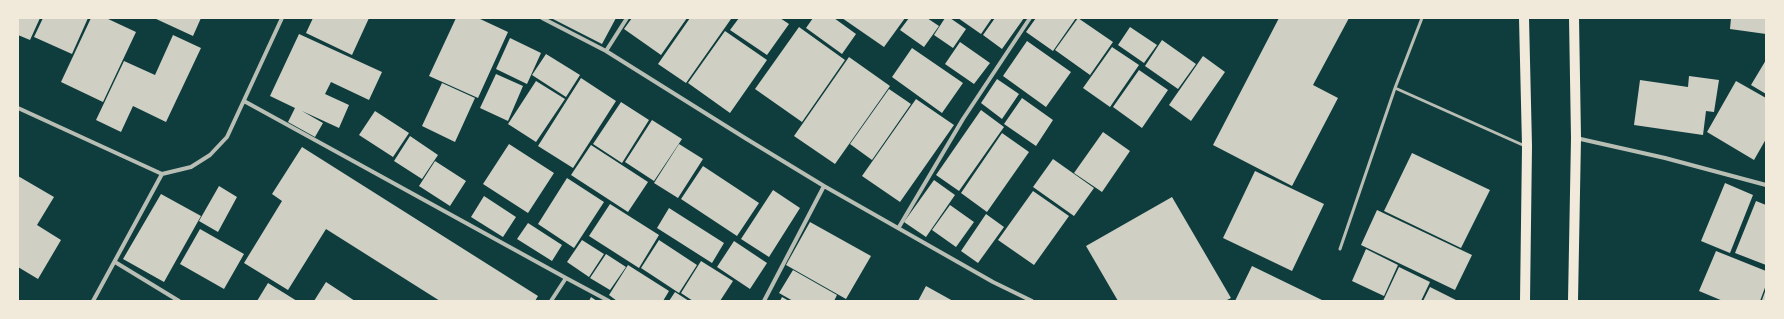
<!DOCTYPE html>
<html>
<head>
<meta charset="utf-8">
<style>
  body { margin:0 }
  #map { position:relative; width:1784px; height:319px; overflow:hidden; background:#0f3d3e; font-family:"Fira Sans Condensed",sans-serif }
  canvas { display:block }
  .frame { position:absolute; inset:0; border:19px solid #f1e9da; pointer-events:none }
</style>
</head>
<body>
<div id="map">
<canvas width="1784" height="319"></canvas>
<div class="frame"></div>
</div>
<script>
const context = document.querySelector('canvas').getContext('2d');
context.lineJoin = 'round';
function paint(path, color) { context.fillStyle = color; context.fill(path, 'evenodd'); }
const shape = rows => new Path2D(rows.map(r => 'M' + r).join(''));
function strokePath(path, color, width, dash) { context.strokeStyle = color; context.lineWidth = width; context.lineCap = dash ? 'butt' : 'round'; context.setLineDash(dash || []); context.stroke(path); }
paint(shape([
  [18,18,40,18,30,40,18,35],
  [43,18,88,18,72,54,34,37],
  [91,18,106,18,136,32,103,102,61,82],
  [154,18,201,18,193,36],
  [313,18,369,18,352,55,306,33],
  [456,18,478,18,508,32,478,98,429,76],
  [551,18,616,18,602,44],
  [632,18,687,18,661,55,624,29],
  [690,18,729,18,731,19,686,83,658,64],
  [739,18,780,18,789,24,767,55,730,30],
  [813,18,834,18,856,34,842,54,806,28],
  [842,18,905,18,884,47],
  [909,18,927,18,939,26,924,47,900,30],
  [945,18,950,18,966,29,953,48,934,35],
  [958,18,992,18,981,34],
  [995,18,1024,18,1002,49,983,35],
  [1036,18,1076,18,1053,51,1026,32],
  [1078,18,1113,42,1090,75,1055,50],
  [1279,18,1349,18,1313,85,1338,98,1292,186,1213,145],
  [1731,18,1766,18,1766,34,1730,29],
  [799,27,845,60,802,122,755,89],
  [1130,27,1157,45,1144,63,1118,45],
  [725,31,767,60,730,113,688,83],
  [299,34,382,72,369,100,331,82,325,94,349,105,339,128,302,111,323,123,315,137,288,122,295,108,270,96],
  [173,35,201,48,166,122,133,106,121,132,96,120,124,61,155,75],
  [510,38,541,53,527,84,496,69],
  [1162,40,1196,64,1178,89,1145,66],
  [1027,41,1071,72,1046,107,1003,76],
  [960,42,990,63,974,84,945,64],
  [1112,47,1139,65,1110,107,1083,88],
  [912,48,963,83,942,113,892,77],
  [546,54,580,75,566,97,532,75],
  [1203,56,1225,72,1191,121,1169,105],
  [849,57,890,86,835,164,794,136],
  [1766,60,1766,94,1751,85],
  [1139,70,1168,90,1142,128,1113,107],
  [496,74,523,86,508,121,480,108],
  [1689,76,1719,80,1714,112,1706,111,1703,135,1634,125,1640,80,1688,87],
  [581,78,616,101,573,168,538,146],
  [997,79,1019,94,1002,119,981,103],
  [536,81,565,99,536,142,508,124],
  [1736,81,1766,98,1766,139,1754,160,1707,132],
  [442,83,475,98,455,142,422,126],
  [889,89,911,104,872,160,850,144],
  [1022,98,1053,120,1036,146,1004,124],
  [916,99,954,125,900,202,862,176],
  [621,102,649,120,622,163,593,144],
  [981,110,1004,127,959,191,936,175],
  [375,111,409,133,393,157,359,135],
  [652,120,682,139,654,181,625,162],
  [1103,132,1130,151,1102,192,1074,173],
  [1002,133,1029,152,987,212,961,193],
  [410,136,438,155,422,179,394,161],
  [509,144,554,173,528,213,483,184],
  [679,144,703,159,678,198,654,183],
  [591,145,648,182,628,212,571,175],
  [302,147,538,296,535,301,440,301,326,229,288,290,244,263,282,201,272,194],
  [1412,153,1490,190,1461,248,1384,211],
  [1053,159,1094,188,1074,216,1033,187],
  [435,161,466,181,450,206,419,186],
  [703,166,759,203,737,236,681,199],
  [1255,171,1324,204,1292,271,1223,238],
  [18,176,54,197,37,225,61,240,38,279,18,267],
  [567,178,604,202,574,248,538,224],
  [934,180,955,195,926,237,904,222],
  [1725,183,1753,195,1730,253,1701,241],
  [219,186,237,197,218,232,199,221],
  [773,190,800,208,769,257,741,239],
  [1033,191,1069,216,1034,265,998,240],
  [161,194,201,216,164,282,123,259],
  [484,196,516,217,503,237,471,217],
  [1172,197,1231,298,1225,301,1118,301,1086,246],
  [1756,201,1766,205,1766,265,1735,253],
  [610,204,659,235,639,268,589,236],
  [950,205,974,222,956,247,932,230],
  [669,208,724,243,712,263,657,228],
  [1377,210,1472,255,1455,290,1361,245],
  [986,214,1004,227,978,263,961,251],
  [810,222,871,256,846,299,786,265],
  [528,223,562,245,552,261,517,239],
  [200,229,244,254,224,289,180,264],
  [582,240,604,254,589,277,567,262],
  [659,240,697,265,679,293,641,268],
  [734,241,767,263,750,289,717,267],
  [1366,249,1398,265,1384,296,1352,281],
  [1716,251,1766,271,1766,285,1760,301,1723,301,1699,291],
  [606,254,626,267,610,290,590,278],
  [701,261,733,281,720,301,693,301,681,293],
  [628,265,669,291,663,301,617,301,609,295],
  [1252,266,1324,301,1235,301],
  [1399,267,1430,282,1421,301,1383,301],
  [793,270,837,295,834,301,793,301,779,293],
  [326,282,355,301,314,301],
  [268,283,297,301,257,301],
  [926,286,953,301,918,301],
  [1430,287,1458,301,1423,301],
  [1766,289,1766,301,1765,301,1762,300],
  [675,292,689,301,669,301],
  [591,297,597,301,589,301],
  [782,297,789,301,780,301]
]), '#cfcfc3');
strokePath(shape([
  [1395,88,1525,146],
  [1340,249,1395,88,1422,18]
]), '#b8beb3', 3);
strokePath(shape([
  [542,18,606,51,745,138,824,186,993,282,1032,301],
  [606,51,627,18],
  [244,101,566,278],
  [18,108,162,174],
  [1576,138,1665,158,1766,185],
  [899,227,963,119,1030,18],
  [115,262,179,301],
  [93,301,162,174,191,167,210,155,227,137,282,18],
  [551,301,566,278,609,301],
  [764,301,824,186]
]), '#b8beb3', 4);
strokePath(shape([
  [1524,18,1527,146,1525,301],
  [1573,301,1576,138,1574,18]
]), '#f1e9da', 10);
</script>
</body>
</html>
